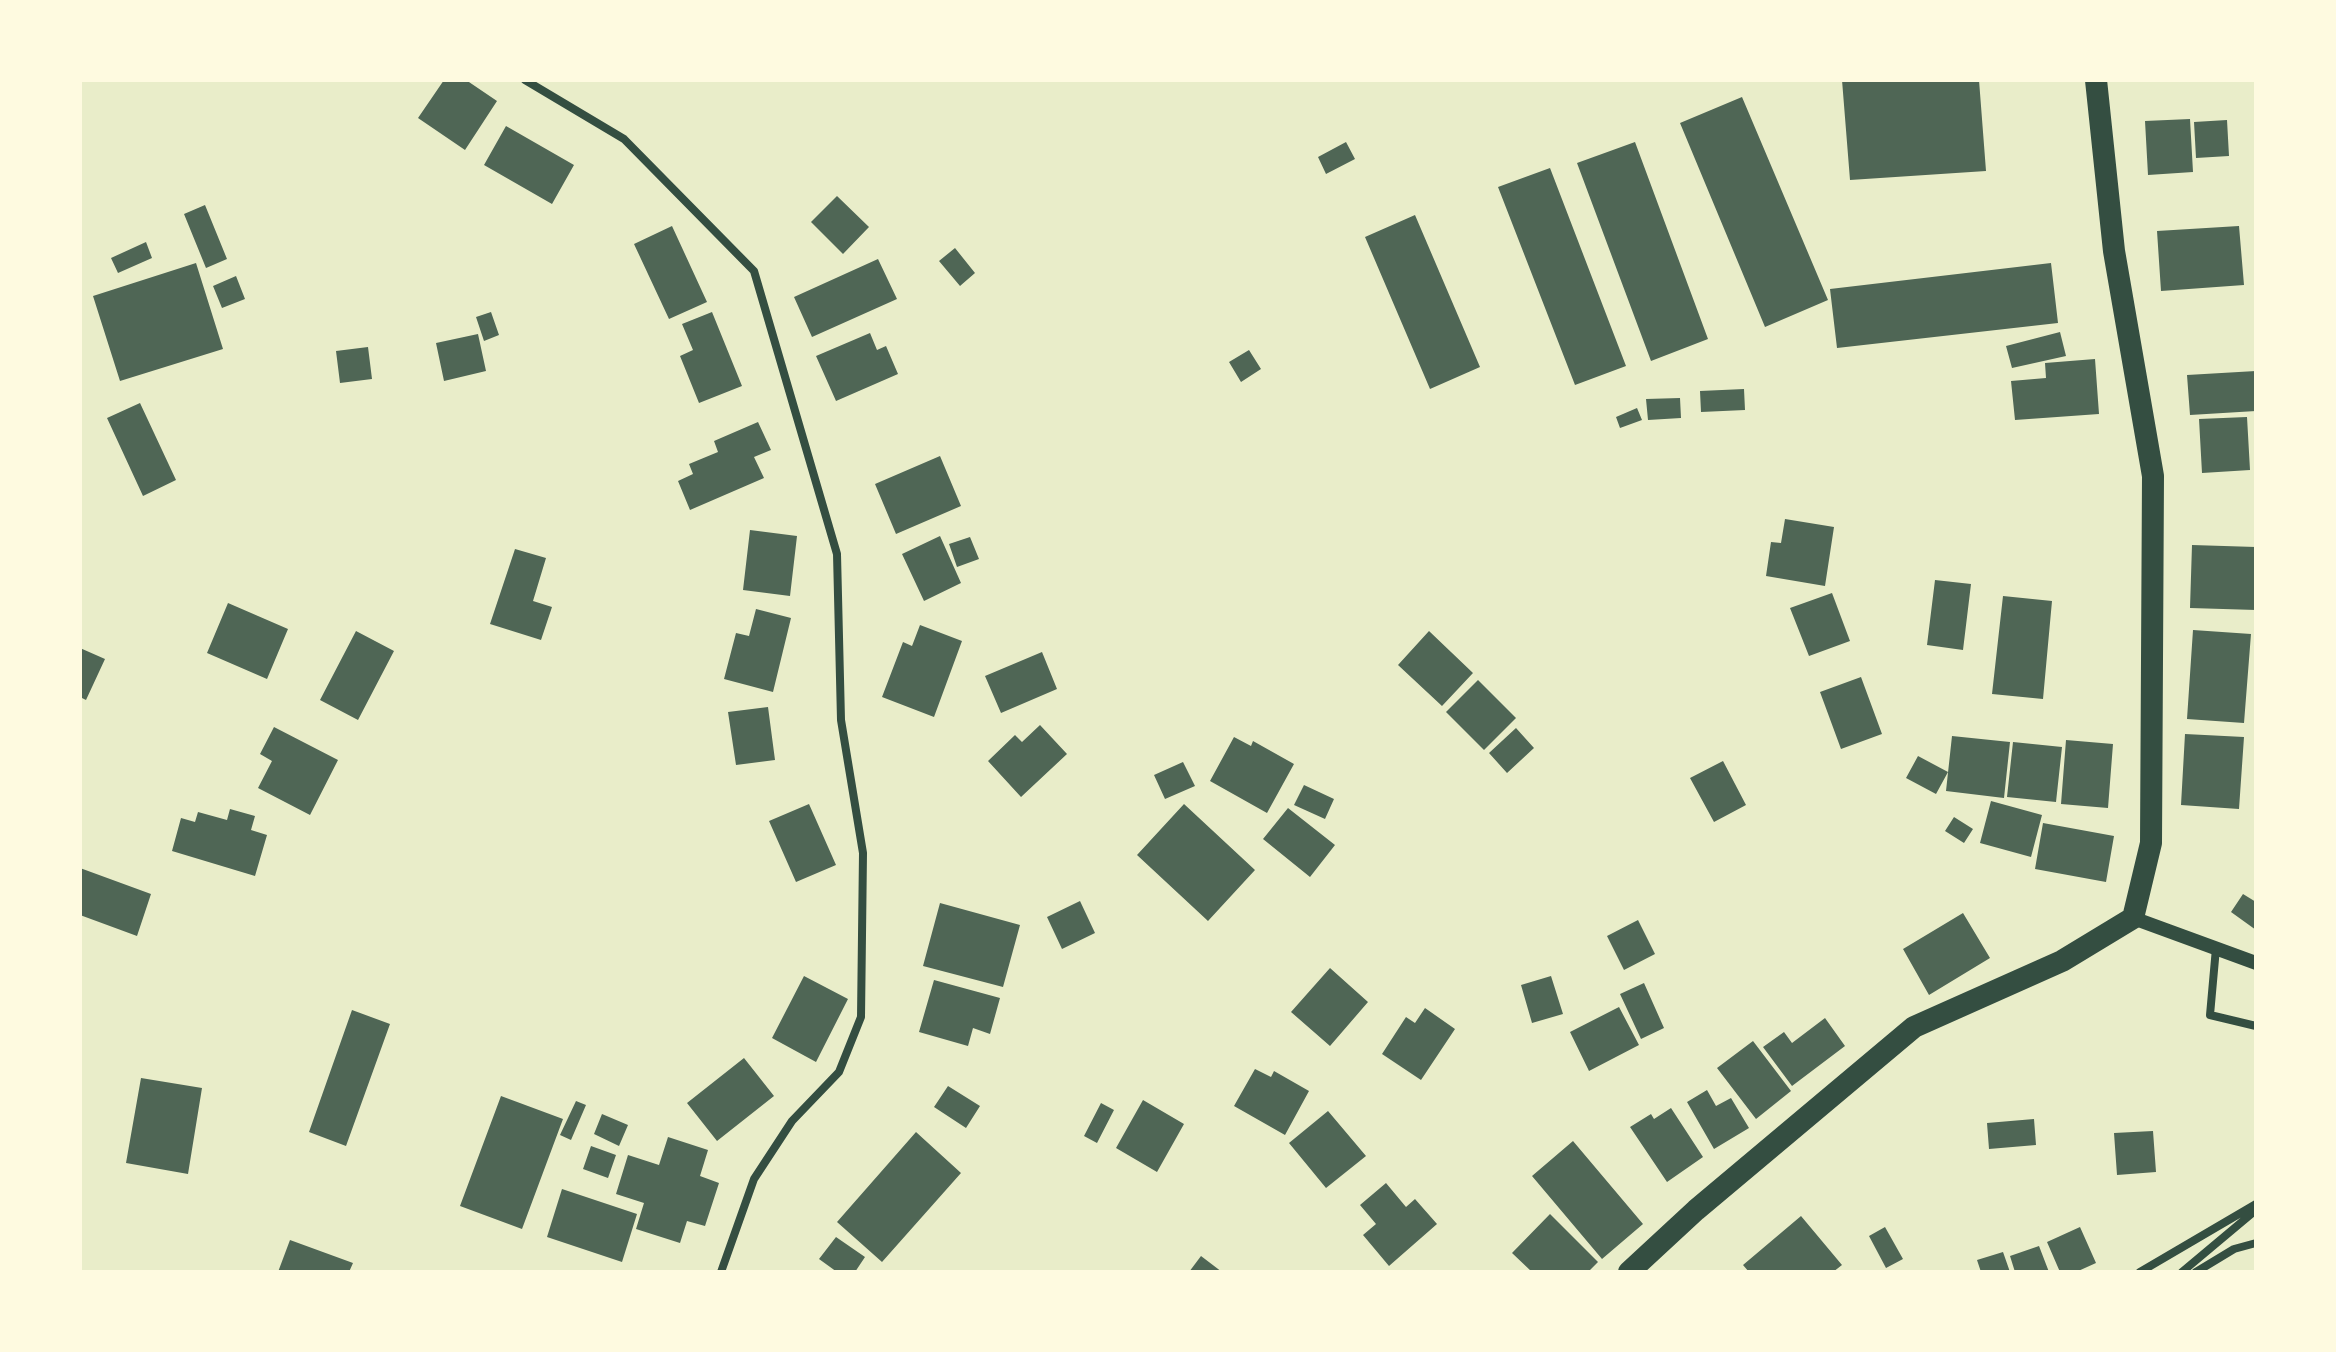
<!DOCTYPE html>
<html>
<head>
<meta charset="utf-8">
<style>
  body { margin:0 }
  #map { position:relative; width:2336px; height:1352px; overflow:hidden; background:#e9edc9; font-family:"Sofia Sans Condensed",sans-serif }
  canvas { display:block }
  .frame { position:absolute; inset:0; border:82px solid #fefae0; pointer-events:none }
</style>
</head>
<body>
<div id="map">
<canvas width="2336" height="1352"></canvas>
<div class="frame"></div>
</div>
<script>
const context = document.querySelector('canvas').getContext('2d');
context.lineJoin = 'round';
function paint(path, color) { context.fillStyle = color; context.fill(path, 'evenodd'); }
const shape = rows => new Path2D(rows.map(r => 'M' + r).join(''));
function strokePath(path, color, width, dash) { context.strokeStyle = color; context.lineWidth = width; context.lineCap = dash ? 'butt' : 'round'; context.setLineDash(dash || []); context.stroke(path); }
paint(shape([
  [444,80,466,80,497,101,465,150,418,118],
  [1842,80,1979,80,1986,171,1850,180],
  [1742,97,1828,300,1765,327,1680,123],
  [2190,119,2193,172,2148,175,2145,121],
  [2227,120,2229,156,2196,158,2194,122],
  [506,126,574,165,552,204,484,165],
  [1346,142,1355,159,1326,174,1318,157],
  [1635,142,1708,339,1651,361,1577,163],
  [1550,168,1626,366,1575,385,1498,187],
  [837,196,869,227,843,254,811,222],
  [205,205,227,259,206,268,184,214],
  [1415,215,1480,367,1430,389,1365,237],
  [672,226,707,302,669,319,634,244],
  [2239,226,2244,285,2161,291,2157,231],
  [146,242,152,258,118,273,111,258],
  [955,248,975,273,960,286,939,261],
  [878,259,897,299,812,337,794,297],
  [196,263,223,349,120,381,93,296],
  [2051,263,2058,323,1837,348,1830,289],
  [236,276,245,299,222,308,213,286],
  [491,312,499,335,484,341,476,317],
  [712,312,742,386,699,403,680,356,693,350,682,324],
  [2060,332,2066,356,2012,368,2006,346],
  [870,333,877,350,886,346,898,374,836,401,816,356],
  [478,334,486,371,444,381,436,343],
  [368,347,372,379,340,383,336,351],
  [1249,350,1261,369,1241,382,1229,362],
  [2095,359,2099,414,2015,420,2011,381,2046,378,2045,363],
  [2256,371,2256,411,2190,415,2187,375],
  [1744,389,1745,410,1701,412,1700,391],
  [1680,398,1681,418,1648,420,1646,399],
  [140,403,176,480,143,496,107,418],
  [1637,408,1642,420,1620,428,1616,417],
  [2247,417,2250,470,2202,473,2199,419],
  [758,422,771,450,754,457,764,478,690,510,678,481,693,474,689,464,718,452,714,441],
  [940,456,961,506,896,534,875,484],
  [1785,519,1834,527,1825,586,1766,576,1771,542,1781,543],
  [750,530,797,536,790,596,743,590],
  [940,536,961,583,924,601,902,554],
  [970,537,979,559,957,567,949,544],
  [2192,545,2256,547,2256,610,2190,608],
  [515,549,546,558,533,601,552,607,541,640,490,624],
  [1935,580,1971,584,1963,650,1927,645],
  [1832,593,1850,641,1809,656,1790,608],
  [2003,596,2052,601,2043,699,1992,694],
  [228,603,288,629,267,679,207,653],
  [756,609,791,618,773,692,724,679,736,633,749,636],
  [920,625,962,641,934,717,882,697,903,642,912,646],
  [2193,630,2251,634,2244,723,2187,719],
  [356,631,394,651,358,720,320,700],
  [1429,631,1473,673,1442,706,1398,665],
  [80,648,105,659,86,700,80,697],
  [1042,652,1057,689,1001,713,985,676],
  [1861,677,1882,734,1841,749,1820,692],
  [1478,680,1516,718,1484,750,1446,712],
  [768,707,775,760,736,765,728,712],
  [1040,725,1067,754,1021,797,988,761,1015,735,1022,742],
  [274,727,338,760,310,815,258,788,272,761,260,754],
  [1516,728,1534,748,1507,773,1489,753],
  [2185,734,2244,737,2239,809,2181,805],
  [1952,736,2010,742,2004,798,1946,791],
  [1234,737,1251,746,1253,741,1294,764,1267,813,1210,781],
  [2066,740,2113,744,2108,808,2061,804],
  [2013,742,2062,747,2056,802,2007,797],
  [1918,756,1948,772,1936,794,1906,778],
  [1723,761,1746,805,1714,822,1690,778],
  [1183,762,1195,786,1165,799,1154,775],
  [1304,785,1334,799,1325,819,1294,805],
  [1991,801,2042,815,2031,857,1980,843],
  [809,804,836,865,796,882,769,821],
  [1184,804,1255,870,1208,921,1137,855],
  [1288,808,1335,845,1310,877,1263,839],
  [230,809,255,816,251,830,267,835,255,876,172,851,181,818,195,822,198,812,227,820],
  [1954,817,1973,829,1964,843,1945,831],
  [2043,823,2114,836,2106,882,2035,869],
  [80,868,151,894,137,936,80,915],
  [2243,894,2256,902,2256,930,2231,912],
  [1080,901,1095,933,1062,949,1047,917],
  [940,903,1020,925,1003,987,923,966],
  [1963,913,1990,958,1929,995,1903,949],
  [1638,920,1655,954,1624,970,1607,936],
  [1330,968,1368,1002,1330,1046,1291,1012],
  [804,976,848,999,816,1062,772,1038],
  [1551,976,1563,1014,1532,1023,1521,985],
  [934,980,1000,998,990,1034,973,1028,968,1046,919,1032],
  [1644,983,1664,1028,1641,1039,1620,994],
  [1619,1007,1639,1045,1589,1071,1570,1032],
  [1425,1008,1455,1029,1421,1080,1382,1054,1406,1017,1415,1023],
  [352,1010,390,1024,346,1146,309,1132],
  [1825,1018,1845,1046,1792,1086,1763,1047,1784,1032,1792,1043],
  [1753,1041,1791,1091,1756,1119,1717,1068],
  [744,1058,774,1096,717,1141,687,1103],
  [1255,1069,1271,1077,1274,1071,1309,1091,1285,1135,1234,1106],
  [141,1078,202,1088,188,1174,126,1163],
  [948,1086,980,1106,966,1128,934,1107],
  [1707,1090,1716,1106,1731,1098,1749,1128,1714,1149,1687,1102],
  [501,1096,563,1119,522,1229,460,1206],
  [1143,1100,1184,1124,1157,1172,1116,1148],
  [576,1101,586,1105,571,1140,560,1135],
  [1101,1103,1114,1110,1097,1143,1084,1136],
  [1671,1108,1703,1157,1667,1182,1630,1127,1651,1114,1654,1119],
  [1328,1111,1366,1156,1326,1188,1289,1143],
  [602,1114,628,1125,619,1146,594,1134],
  [2034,1119,2036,1145,1989,1149,1987,1123],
  [2153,1131,2156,1172,2117,1175,2114,1133],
  [916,1132,961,1173,882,1262,837,1222],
  [668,1137,708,1150,700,1176,719,1183,705,1226,687,1221,680,1243,636,1229,644,1203,616,1194,628,1155,659,1165],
  [1573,1141,1643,1224,1602,1259,1532,1176],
  [591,1146,616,1155,608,1178,583,1169],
  [1386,1183,1406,1207,1415,1199,1437,1224,1389,1266,1363,1235,1376,1224,1360,1205],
  [562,1189,637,1214,622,1262,547,1237],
  [1550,1214,1598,1262,1588,1272,1532,1272,1512,1253],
  [1801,1216,1842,1265,1833,1272,1749,1272,1743,1265],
  [1885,1227,1903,1259,1886,1268,1869,1236],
  [2080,1227,2096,1263,2076,1272,2060,1272,2047,1242],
  [836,1237,865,1257,855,1272,837,1272,819,1259],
  [290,1240,353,1263,349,1272,278,1272],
  [2039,1246,2049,1272,2015,1272,2010,1256],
  [2003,1252,2010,1272,1981,1272,1977,1260],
  [1201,1256,1222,1272,1189,1272]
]), '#4f6655');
strokePath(shape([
  [525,80,624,139,754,271,837,554,841,720,863,853,861,1017,839,1072,792,1121,754,1179,721,1272],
  [2216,948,2210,1015,2256,1026],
  [2140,1272,2256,1204],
  [2182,1272,2256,1210],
  [2196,1272,2234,1249,2256,1243]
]), '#344e41', 8);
strokePath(shape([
  [2133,918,2256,963]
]), '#344e41', 14);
strokePath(shape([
  [1629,1272,1696,1210,1914,1027,2062,961,2133,918,2151,843,2153,476,2114,251,2096,80]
]), '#344e41', 22);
</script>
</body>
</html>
